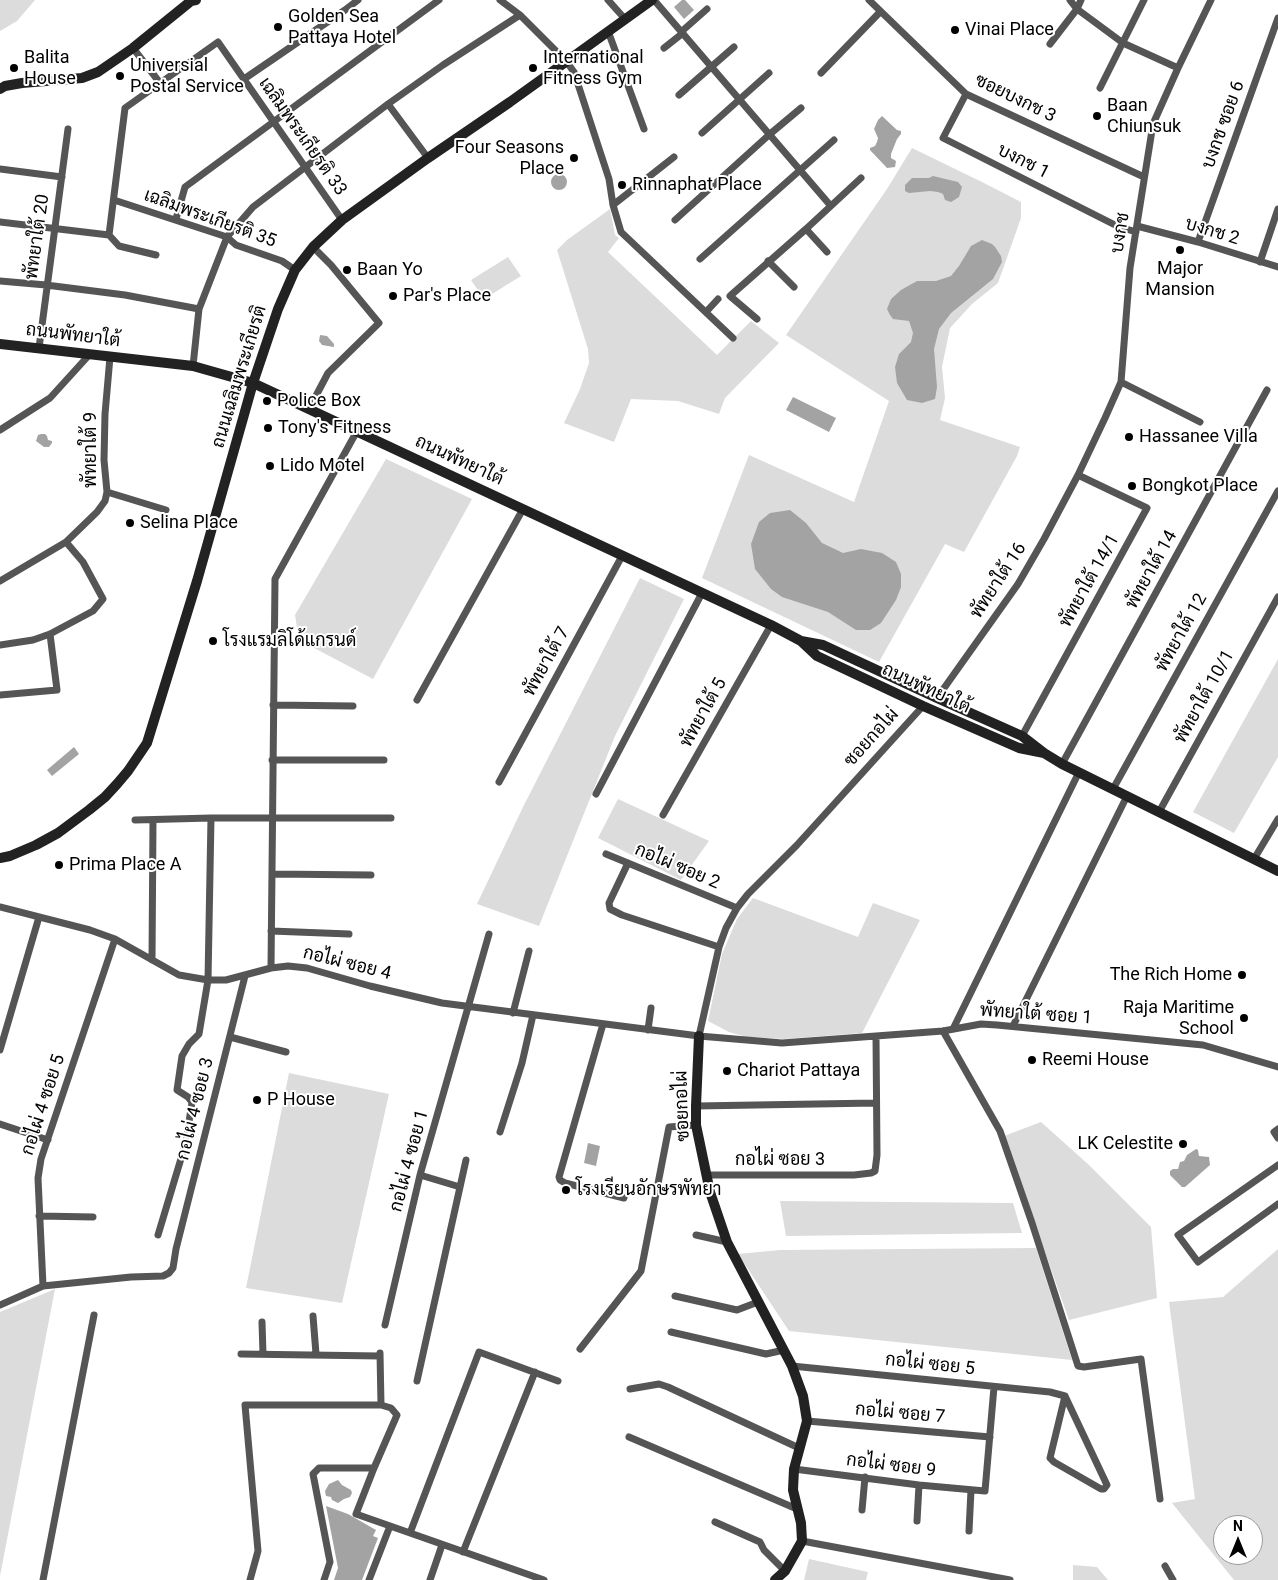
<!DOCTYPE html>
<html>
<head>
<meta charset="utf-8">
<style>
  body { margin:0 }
  #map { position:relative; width:1278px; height:1580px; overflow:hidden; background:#fff; font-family:Roboto,sans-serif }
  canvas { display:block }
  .north { position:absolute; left:1213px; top:1515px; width:50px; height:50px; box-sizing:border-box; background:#fff; border:1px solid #999; border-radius:50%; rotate:0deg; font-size:14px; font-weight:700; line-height:20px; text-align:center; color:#000 }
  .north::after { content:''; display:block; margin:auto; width:18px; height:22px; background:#000; clip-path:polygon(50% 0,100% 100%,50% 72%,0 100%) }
</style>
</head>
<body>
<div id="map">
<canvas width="1278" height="1580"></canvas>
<div class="north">N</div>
</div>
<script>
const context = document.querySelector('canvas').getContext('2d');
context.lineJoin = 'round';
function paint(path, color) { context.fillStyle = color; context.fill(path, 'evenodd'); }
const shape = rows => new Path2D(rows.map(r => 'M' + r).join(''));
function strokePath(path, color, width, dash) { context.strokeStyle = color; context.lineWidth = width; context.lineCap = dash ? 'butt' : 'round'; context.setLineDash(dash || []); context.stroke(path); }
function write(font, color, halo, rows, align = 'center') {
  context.font = font + ' Roboto,Sarabun,sans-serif'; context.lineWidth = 4; context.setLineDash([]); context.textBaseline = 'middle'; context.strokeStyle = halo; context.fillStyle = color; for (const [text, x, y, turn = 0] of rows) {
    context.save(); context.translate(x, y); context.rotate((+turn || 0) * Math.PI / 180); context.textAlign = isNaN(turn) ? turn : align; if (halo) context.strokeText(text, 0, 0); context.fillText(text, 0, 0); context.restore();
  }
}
paint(shape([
  [0,0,35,0,17,21,0,31],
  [912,148,984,183,1021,202,1021,218,998,283,972,304,950,328,942,367,945,398,940,420,1020,447,1017,456,964,552,945,544,879,662,702,578,749,455,854,502,889,401,786,335,887,189],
  [610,209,615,235,619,238,608,252,717,355,751,321,779,343,725,398,719,414,678,401,631,399,614,442,564,423,580,389,589,363,588,349,557,250,567,240],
  [508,257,521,276,484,299,471,280],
  [386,459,472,499,373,679,299,640,295,615],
  [640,578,684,599,615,736,539,926,477,904,523,807],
  [1278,659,1278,757,1234,833,1193,812],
  [618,799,709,841,681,880,598,838],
  [753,898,858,937,873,903,920,920,862,1033,785,1039,747,1037,729,1032,708,1021,722,954,737,919],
  [289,1073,389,1094,342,1303,246,1288],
  [1041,1122,1089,1165,1151,1227,1157,1298,1069,1320,1004,1136],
  [780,1201,1013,1203,1022,1233,786,1236],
  [1036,1248,1072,1360,789,1331,738,1254,780,1250],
  [1278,1249,1278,1580,1234,1580,1172,1503,1195,1499,1169,1302,1223,1297],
  [1223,1525,1253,1525,1253,1555,1223,1555],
  [55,1289,0,1576,0,1312],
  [809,1559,868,1572,866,1580,804,1580],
  [1073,1565,1097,1567,1108,1580,1073,1580]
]), '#dcdcdc');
paint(shape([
  [682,0,685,0,694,10,684,19,674,7],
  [882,116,897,130,901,131,901,134,897,139,891,154,891,158,896,161,895,167,887,168,870,150,870,148,875,146,877,142,878,138,874,129,878,120],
  '551 182a8 8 0 1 1 16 0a8 8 0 1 1-16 0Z',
  [933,176,958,182,962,187,959,197,951,202,945,200,943,194,938,192,930,191,909,193,905,191,905,185,912,178,929,178],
  [982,240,992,244,995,247,1001,256,1002,262,993,279,951,313,939,329,934,349,937,387,935,399,922,403,907,400,897,383,895,367,899,354,911,342,913,333,909,321,893,319,890,315,887,309,891,299,901,290,917,281,936,281,951,276,959,266,971,246],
  [320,335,327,336,334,344,334,347,322,345,319,341],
  [793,397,836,418,829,432,786,410],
  [41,434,45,434,47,436,48,440,52,441,52,443,49,447,44,447,36,441,38,435],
  [790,510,806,523,822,543,843,553,861,549,882,553,896,562,901,574,901,587,896,600,881,623,870,630,856,630,828,612,782,597,771,589,755,569,751,544,759,522,770,513],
  [74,747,79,754,52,776,47,770],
  [588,1143,600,1146,596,1166,584,1163],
  [1196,1149,1198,1150,1199,1156,1209,1157,1210,1165,1185,1187,1182,1187,1170,1175,1170,1171,1173,1169,1178,1169,1180,1162,1184,1161,1187,1155],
  [338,1480,342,1485,351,1490,352,1493,350,1497,344,1499,338,1503,332,1500,331,1497,326,1496,325,1491,329,1484],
  [326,1506,348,1514,376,1530,373,1536,378,1538,362,1580,334,1580,338,1568]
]), '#a3a3a3');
strokePath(shape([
  [500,0,520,15,566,61,574,72,609,179,613,205,621,232,733,338],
  [608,0,625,19],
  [654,0,830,205],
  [869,0,966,94,1144,177],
  [1070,0,1077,9,1123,43,1178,68],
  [608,31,644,129],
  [681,32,707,9],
  [1050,44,1077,9,1081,0],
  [133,48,160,83],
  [664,48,683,33],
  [821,73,880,12],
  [244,79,345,10,358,0],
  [1100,88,1144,0],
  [966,94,943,138,1117,226,1136,232],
  [679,95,734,47],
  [388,104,428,158],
  [702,133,769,73],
  [0,169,62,177],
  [114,200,227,237,236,245,282,261,295,270],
  [613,205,674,157],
  [176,219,185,187,439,0],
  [675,220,770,134,801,108],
  [0,222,109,235],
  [1137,226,1198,242,1278,267],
  [806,229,827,252],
  [1198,242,1278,18],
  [156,255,119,246,109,235,125,108,218,42,342,220],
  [700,259,834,140],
  [768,261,794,287],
  [1260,262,1278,209],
  [0,281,46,285,125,295,199,309],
  [706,312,718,299],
  [757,319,730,296,806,229,861,178],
  [39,348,68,129],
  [193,366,199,309,227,237,253,207,388,104,443,65,520,15],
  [1121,382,1200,422],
  [309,409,328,373,379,323,331,265,313,247],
  [0,430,50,398,90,354],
  [107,492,166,510],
  [0,581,66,542,97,512,105,501,107,492,104,460,105,414,110,357],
  [0,645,33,640,50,634,93,611,103,599,83,562,66,542],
  [0,695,57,690,50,634],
  [937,698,1018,584,1044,539,1078,475,1105,418,1121,382,1130,268,1153,124,1178,68,1211,0],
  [417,700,523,509],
  [273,705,353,706],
  [1022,736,1147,508,1078,475],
  [272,760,384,760],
  [1062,764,1267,390],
  [499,782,622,556],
  [1113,789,1278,491],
  [596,794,702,593],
  [1159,812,1278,597],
  [663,815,771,625],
  [135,820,211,818,391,818],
  [606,854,737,908],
  [1254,859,1278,819],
  [628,863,609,903,610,909,622,915,719,947],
  [272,874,371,875],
  [0,907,90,930,115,939,179,975,208,980,226,980,271,968,288,966,307,968,370,986,442,1003,699,1036,782,1043,943,1031,981,1024,997,1025,1203,1045,1278,1067],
  [271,931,349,934],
  [152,960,153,820],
  [271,968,275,579,357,431],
  [513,1013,529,951],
  [603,1024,559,1177,560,1180,565,1183,624,1198],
  [1013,1026,1127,796],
  [953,1029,1079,772],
  [648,1030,651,1008],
  [943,1031,1000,1131,1032,1223,1078,1366,1084,1367,1141,1359,1160,1499],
  [699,1036,719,947,726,928,737,908,748,894,797,845,923,706],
  [230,1037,286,1052],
  [0,1050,39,917],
  [696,1106,876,1103],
  [0,1124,48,1140],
  [1278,1129,1274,1132,1278,1138],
  [500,1132,522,1063,533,1015],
  [1278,1165,1178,1235,1198,1262,1278,1204],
  [420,1175,460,1187],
  [706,1175,854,1175,871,1173,875,1171,877,1155,876,1036],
  [39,1216,93,1217],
  [158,1235,186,1142,192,1102,188,1097,177,1090,182,1056,189,1044,199,1034,208,980,211,818],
  [696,1235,727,1242],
  [43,1286,38,1178,41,1159,115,939],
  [675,1296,737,1310,758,1302],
  [0,1305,43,1286,131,1277,163,1276,169,1273,173,1268,176,1249,245,976],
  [313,1316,316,1354],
  [262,1322,263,1354],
  [385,1325,420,1175,489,934],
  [671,1332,766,1354,784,1350],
  [580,1349,641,1271,669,1127,696,1125],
  [380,1353,381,1405],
  [241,1354,380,1356],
  [792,1366,1050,1392,1065,1396,1107,1485,1104,1489,1101,1489,1054,1462,1050,1458,1065,1396],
  [417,1381,466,1160],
  [630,1389,659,1384,668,1387,799,1448],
  [807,1421,990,1437],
  [629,1437,797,1509],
  [794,1469,919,1485,985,1491,994,1387],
  [862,1510,865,1477],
  [917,1521,919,1485],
  [715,1522,760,1542,764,1550,785,1571],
  [969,1531,971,1490],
  [410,1533,479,1352,558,1381],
  [802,1541,1010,1580],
  [463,1552,535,1372],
  [1165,1566,1173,1580],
  [43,1580,94,1315],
  [250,1580,258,1551,245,1405,381,1405,391,1408,397,1415,374,1468,356,1514,544,1580],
  [324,1580,330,1562,313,1474,319,1468,374,1468],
  [369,1580,390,1526],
  [430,1580,442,1545]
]), '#555', 7);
strokePath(shape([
  [0,89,5,86,22,83,82,78,98,72,133,48,191,1,196,0],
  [0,344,193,366,253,383,771,625,801,641,817,656,923,706,1019,748,1044,753],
  [801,641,823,645,937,698,1022,736,1044,753,1062,764,1278,871],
  [0,858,10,856,36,845,58,833,89,810,105,797,117,784,128,771,147,743,197,581,253,383,278,309,295,270,313,247,342,220,428,158,510,102,652,0],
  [699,1036,696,1106,696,1125,710,1192,727,1242,792,1366,803,1396,807,1421,794,1469,793,1490,801,1523,802,1541,785,1571,775,1580]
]), '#222', 10);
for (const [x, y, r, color] of [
  [278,27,5,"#000"],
  [955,30,5,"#000"],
  [14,68,5,"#000"],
  [533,68,5,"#000"],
  [120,76,5,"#000"],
  [1097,116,5,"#000"],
  [574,158,5,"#000"],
  [622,185,5,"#000"],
  [1180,250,5,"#000"],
  [347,270,5,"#000"],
  [393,296,5,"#000"],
  [267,401,5,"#000"],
  [268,428,5,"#000"],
  [1129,437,5,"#000"],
  [270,466,5,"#000"],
  [1132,486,5,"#000"],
  [130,523,5,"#000"],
  [213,641,5,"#000"],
  [59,865,5,"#000"],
  [1242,975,5,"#000"],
  [1244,1018,5,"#000"],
  [1032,1060,5,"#000"],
  [727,1071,5,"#000"],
  [257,1100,5,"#000"],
  [1183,1144,5,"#000"],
  [566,1190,5,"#000"]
]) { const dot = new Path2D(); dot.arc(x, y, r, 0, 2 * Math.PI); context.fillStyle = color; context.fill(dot); strokePath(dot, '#fff', 2); }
write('18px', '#000', '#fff', [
  ["Golden Sea",288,17],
  ["Pattaya Hotel",288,38],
  ["Vinai Place",965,30],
  ["Balita",24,58],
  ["House",24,79],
  ["International",543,58],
  ["Fitness Gym",543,79],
  ["Universial",130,66],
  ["Postal Service",130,87],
  ["Baan",1107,106],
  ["Chiunsuk",1107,127],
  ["Four Seasons",564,148,"right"],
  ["Place",564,169,"right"],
  ["Rinnaphat Place",632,185],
  ["Major",1180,269,"center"],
  ["Mansion",1180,290,"center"],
  ["Baan Yo",357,270],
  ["Par's Place",403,296],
  ["Police Box",277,401],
  ["Tony's Fitness",278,428],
  ["Hassanee Villa",1139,437],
  ["Lido Motel",280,466],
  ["Bongkot Place",1142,486],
  ["Selina Place",140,523],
  ["โรงแรมลิโด้แกรนด์",223,641],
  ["Prima Place A",69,865],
  ["The Rich Home",1232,975,"right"],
  ["Raja Maritime",1234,1008,"right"],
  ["School",1234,1029,"right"],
  ["Reemi House",1042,1060],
  ["Chariot Pattaya",737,1071],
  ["P House",267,1100],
  ["LK Celestite",1173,1144,"right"],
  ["โรงเรียนอักษรพัทยา",576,1190]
], 'left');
write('18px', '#000', '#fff', [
  ["ซอยบงกช 3",1015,99,26],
  ["บงกช ซอย 6",1224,125,-70],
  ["เฉลิมพระเกียรติ 33",302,137,55],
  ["บงกช 1",1023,162,27],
  ["เฉลิมพระเกียรติ 35",210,219,20],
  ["บงกช 2",1212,232,17],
  ["บงกช",1121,233,-81],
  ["พัทยาใต้ 20",38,237,-82],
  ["ถนนพัทยาใต้",73,336,7],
  ["ถนนเฉลิมพระเกียรติ",240,377,-73],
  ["พัทยาใต้ 9",91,450,-90],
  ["ถนนพัทยาใต้",459,461,25],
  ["พัทยาใต้ 14",1152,570,-61],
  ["พัทยาใต้ 16",999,581,-57],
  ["พัทยาใต้ 14/1",1090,581,-61],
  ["พัทยาใต้ 12",1182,633,-61],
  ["พัทยาใต้ 7",547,662,-61],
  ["ถนนพัทยาใต้",926,689,25],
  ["พัทยาใต้ 10/1",1205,697,-61],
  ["พัทยาใต้ 5",704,713,-61],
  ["ซอยกอไผ่",872,738,-48],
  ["กอไผ่ ซอย 2",677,867,23],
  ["กอไผ่ ซอย 4",347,964,14],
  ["พัทยาใต้ ซอย 1",1036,1015,4],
  ["กอไผ่ 4 ซอย 5",44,1105,-72],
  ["ซอยกอไผ่",683,1106,-92],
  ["กอไผ่ 4 ซอย 3",196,1109,-76],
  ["กอไผ่ ซอย 3",780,1160],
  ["กอไผ่ 4 ซอย 1",410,1161,-75],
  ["กอไผ่ ซอย 5",930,1365,6],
  ["กอไผ่ ซอย 7",900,1414,5],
  ["กอไผ่ ซอย 9",891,1466,7]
]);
</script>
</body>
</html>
